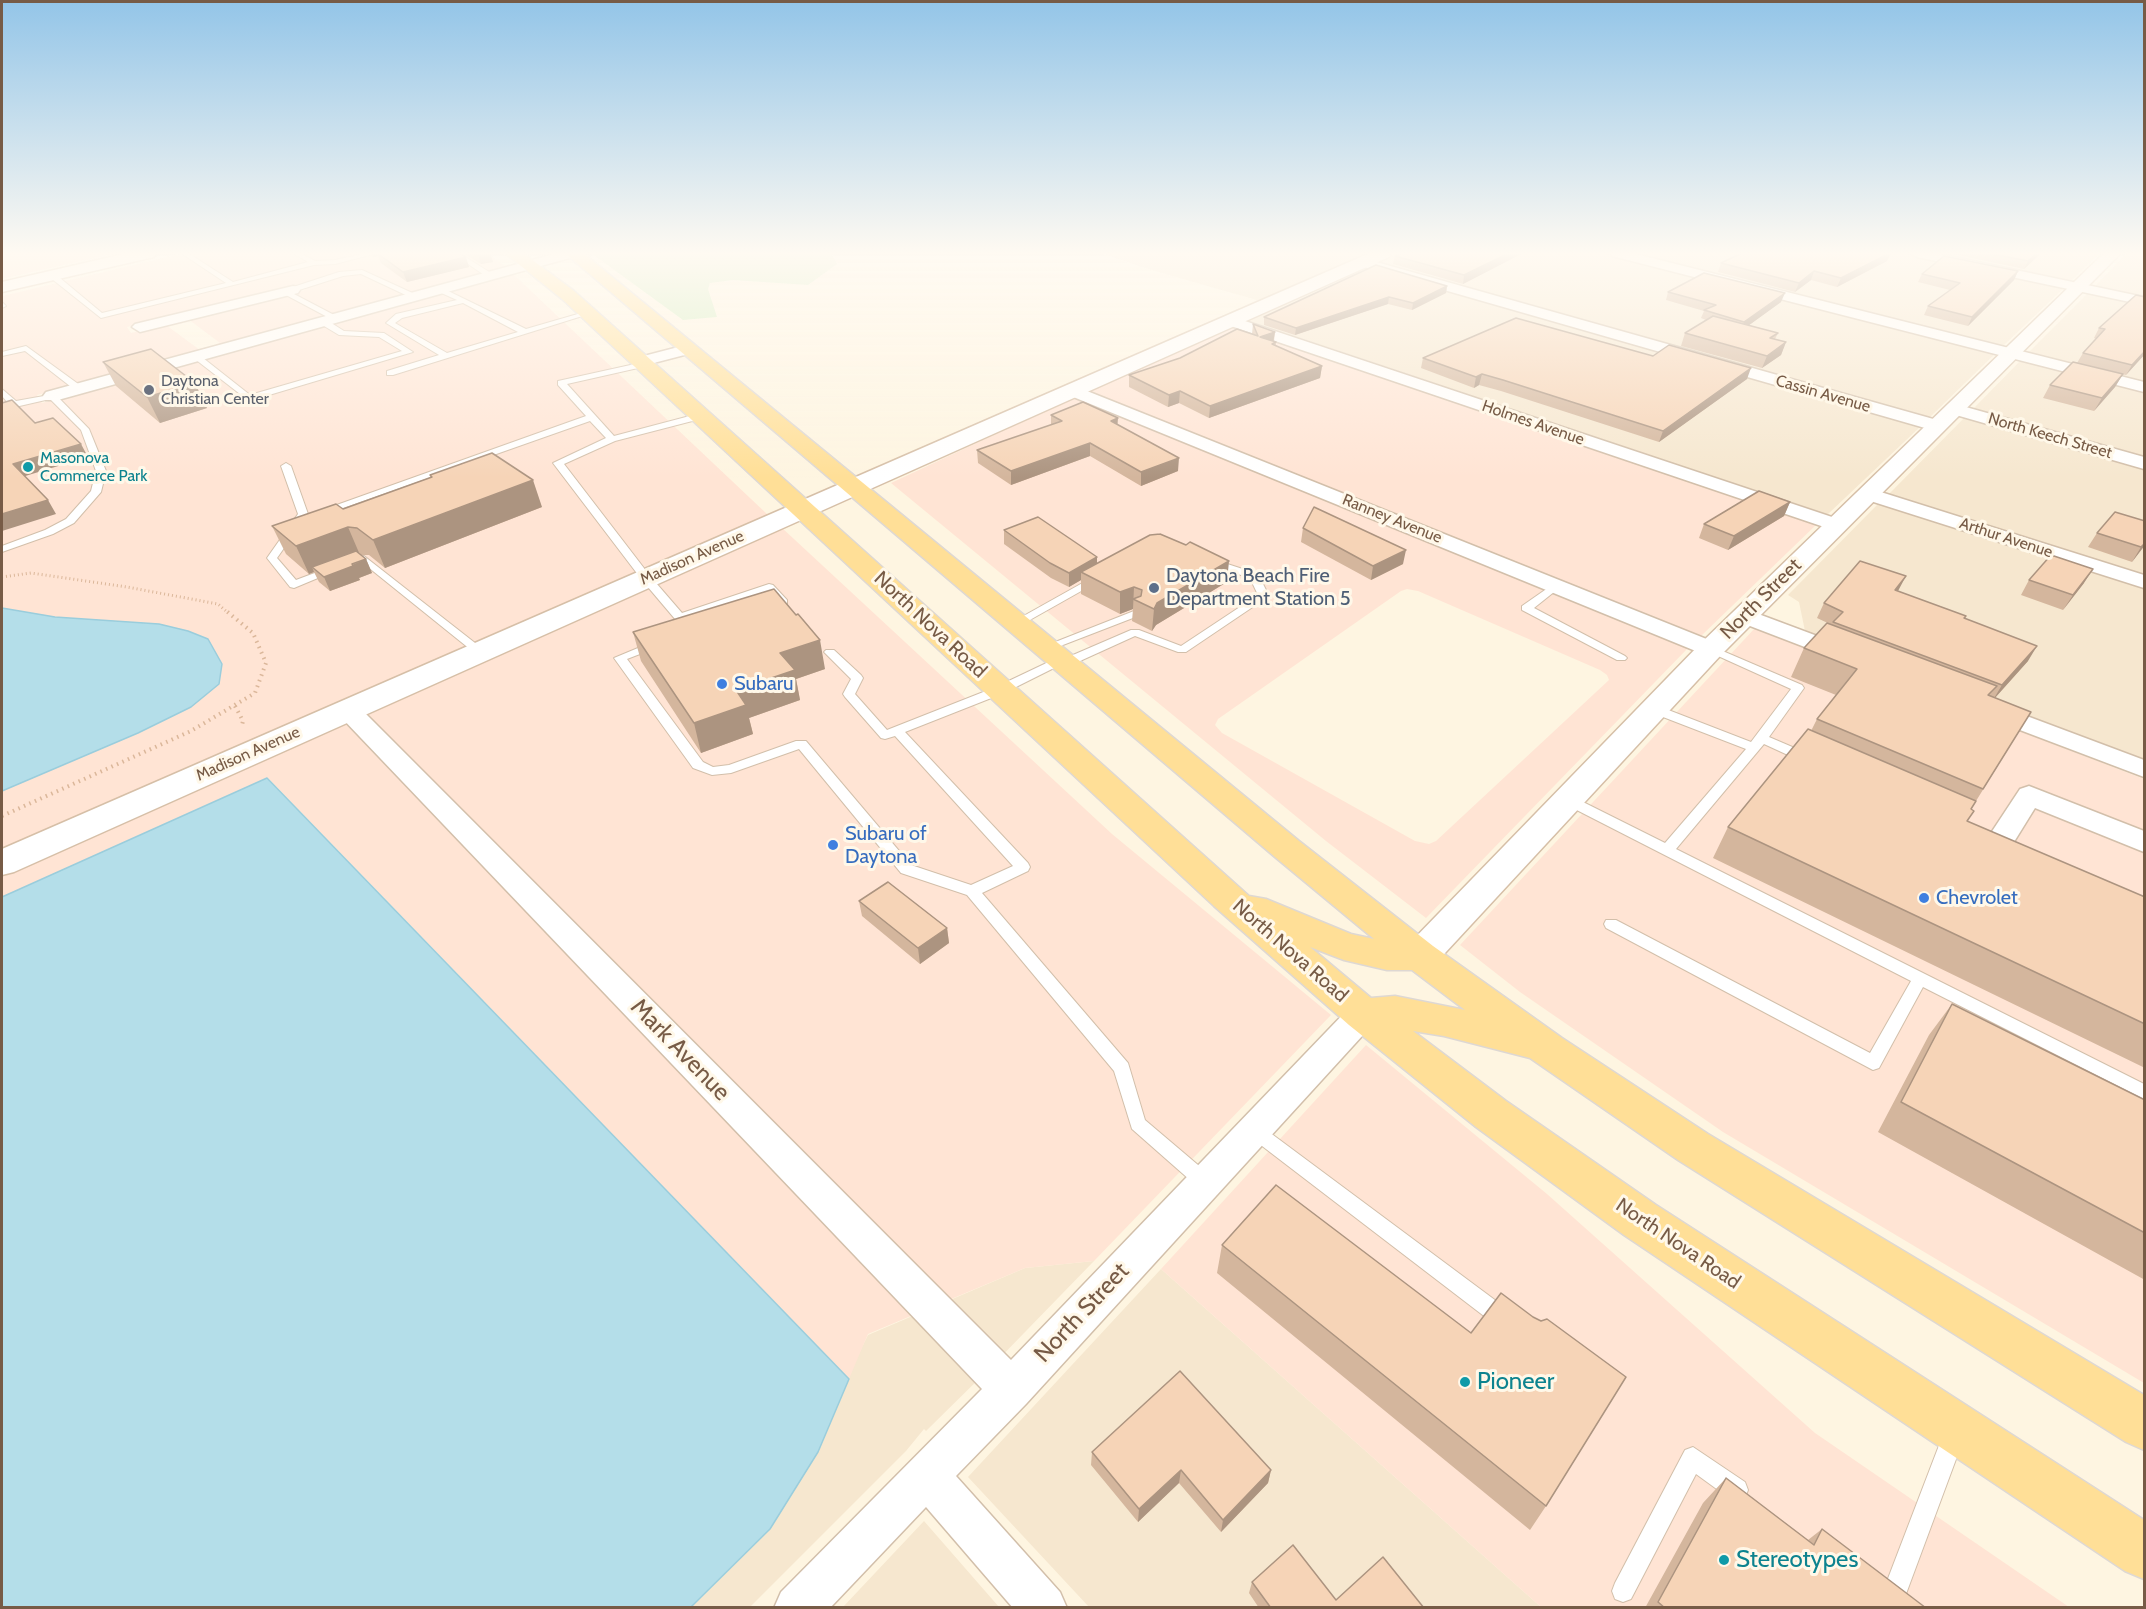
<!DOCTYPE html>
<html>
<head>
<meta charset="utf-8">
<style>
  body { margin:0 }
  #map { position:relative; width:2146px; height:1609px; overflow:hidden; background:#fef5e1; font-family:Cabin,sans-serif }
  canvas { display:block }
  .frame { position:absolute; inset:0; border:3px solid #775b46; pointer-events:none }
</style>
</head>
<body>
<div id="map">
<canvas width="2146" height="1609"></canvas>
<div class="frame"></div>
</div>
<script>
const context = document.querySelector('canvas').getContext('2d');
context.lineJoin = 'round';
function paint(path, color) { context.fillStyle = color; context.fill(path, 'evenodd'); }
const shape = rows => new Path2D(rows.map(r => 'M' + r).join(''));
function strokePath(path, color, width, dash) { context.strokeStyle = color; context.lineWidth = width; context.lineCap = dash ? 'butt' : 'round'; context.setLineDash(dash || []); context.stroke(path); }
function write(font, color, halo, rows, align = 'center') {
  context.font = font + ' Cabin,sans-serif'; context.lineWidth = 6; context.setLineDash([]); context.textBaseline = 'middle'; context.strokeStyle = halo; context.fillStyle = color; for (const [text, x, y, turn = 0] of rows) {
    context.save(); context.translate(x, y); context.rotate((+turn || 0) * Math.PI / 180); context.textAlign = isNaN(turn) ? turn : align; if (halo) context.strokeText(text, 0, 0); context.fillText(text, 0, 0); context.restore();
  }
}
paint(shape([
  [1101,253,1369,253,1260,301,1148,269],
  [1396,253,1604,253,1997,352,1928,419,1375,262],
  [1630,253,1903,253,2065,287,2003,346],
  [1930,253,2100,253,2070,282],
  [2127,253,2144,253,2144,298,2094,287],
  [1365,267,1921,426,1827,515,1247,320],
  [2089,292,2144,305,2144,383,2028,353],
  [2022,359,2144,391,2144,458,1972,410],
  [1965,417,2144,468,2144,576,1888,495],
  [1878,504,2144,589,2144,760,1805,631,1799,602,1788,595],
  [1094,1261,992,1366,926,1431,924,1429,906,1451,750,1607,691,1608,770,1529,868,1335,1025,1268],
  [1161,1269,1541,1607,1089,1607,968,1477],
  [924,1521,999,1607,843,1607]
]), '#f6e7cf');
paint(shape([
  [2,253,117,253,2,279],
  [184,253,487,253,506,267,37,395,42,403,512,273,768,515,2,851,2,791,138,733,208,639,188,631,159,624,55,617,2,608,2,296],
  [299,284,305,290,188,319,220,343,200,350,166,325,131,333,127,327],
  [1232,327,1817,524,1701,636,1089,391],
  [1073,398,1688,648,1426,918,1326,841,891,483],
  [1407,589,1418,591,1600,670,1607,675,1609,680,1436,841,1429,844,1415,841,1222,733,1215,725,1218,719,1401,591],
  [781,527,1112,834,1331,1015,1094,1261,1025,1268,868,1334,849,1379,268,778,2,897,2,876],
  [1755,628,2144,779,2144,1383,1723,1132,1520,992,1460,945],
  [1366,1045,1547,1194,1815,1433,2069,1607,1541,1607,1161,1269]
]), '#ffe4d4');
paint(shape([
  [591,253,831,253,837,264,808,285,733,280,710,283,708,289,717,317,683,320]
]), '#cfedbf');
const water = shape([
  [2,608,55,617,159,624,188,631,208,639,222,664,219,684,191,707,138,733,2,791,2,608],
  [267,778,849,1379,818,1452,770,1529,691,1607,2,1607,2,897,267,778]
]);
paint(water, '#b4dee9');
strokePath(water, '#9acddc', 1.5);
const lane = shape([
  [181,253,188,253,233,282,308,262,293,253,300,253,315,261,335,260,367,253,377,253,335,264,314,265,101,318,47,275,54,273,102,313,226,283,181,253],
  [452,253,459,253,494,275,487,277,452,253],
  [362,270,419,296,412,298,361,274,343,276,296,291,294,294,336,316,337,318,333,320,286,295,290,288,339,272,362,270],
  [440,287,526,329,588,311,592,313,393,375,387,375,387,371,439,355,386,323,396,314,457,300,437,291,436,289,440,287],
  [463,303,518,332,447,353,395,323,402,318,463,303],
  [2,302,6,306,2,308,2,302],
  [319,319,325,319,344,331,384,333,413,352,249,401,191,356,198,354,250,395,402,351,379,337,339,335,319,323,319,319],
  [26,346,81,386,81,390,75,390,25,351,2,356,2,352,26,346],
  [644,362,647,362,647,366,567,384,614,436,701,413,705,416,704,418,615,441,564,464,650,576,682,613,769,584,773,585,787,600,787,604,779,604,767,591,687,619,695,632,693,634,685,634,675,619,642,580,553,463,606,438,590,421,326,514,322,515,317,512,586,416,558,385,558,381,644,362],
  [2,389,16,401,55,394,89,429,106,471,101,492,74,523,53,534,2,552,2,546,45,530,66,519,91,491,96,471,81,430,50,399,2,410,2,405,8,403,2,396,2,389],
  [286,463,291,466,308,514,277,558,296,580,328,568,336,568,337,570,294,588,290,587,267,558,298,514,281,466,286,463],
  [364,556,484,650,486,652,484,654,476,654,363,563,350,567,345,564,364,556],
  [1212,559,1258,574,1269,596,1186,652,1178,652,1135,636,1069,666,1060,665,1004,693,905,732,1028,863,1030,867,1028,871,982,893,1128,1063,1145,1120,1211,1176,1214,1182,1211,1188,1205,1190,1199,1188,1132,1129,1114,1071,967,895,901,873,799,749,731,773,712,775,693,768,614,658,650,643,658,643,660,645,658,647,627,659,703,762,713,767,729,765,796,741,806,741,911,865,971,885,1013,866,895,736,885,739,881,738,845,697,843,694,851,679,824,652,826,650,834,650,861,675,863,678,855,694,887,730,996,687,1057,658,1066,658,1131,630,1139,630,1181,646,1258,595,1250,578,1208,564,1207,562,1212,559],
  [1095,576,1100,579,1099,581,1021,625,1017,626,1011,623,1095,576],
  [1555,583,1559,584,1559,588,1534,608,1625,656,1627,658,1625,660,1617,660,1522,610,1522,606,1555,583],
  [1134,611,1140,614,1138,616,1050,650,1042,650,1040,648,1134,611],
  [1711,646,1802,685,1804,688,1769,737,1811,755,1812,758,1806,762,1801,761,1764,744,1676,849,2144,1084,2144,1099,1923,987,1879,1068,1873,1070,1606,928,1604,924,1606,920,1616,920,1870,1053,1911,981,1563,803,1561,800,1563,797,1573,797,1665,843,1746,749,1650,712,1648,709,1650,706,1658,706,1751,742,1791,689,1707,651,1705,649,1707,647,1711,646],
  [1255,1123,1261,1126,1511,1312,1514,1319,1511,1326,1504,1329,1497,1326,1249,1136,1246,1131,1249,1126,1255,1123],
  [1954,1424,1961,1428,1965,1435,1903,1602,1900,1608,1882,1608,1879,1602,1943,1435,1947,1428,1954,1424],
  [1693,1447,1745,1482,1748,1490,1745,1498,1737,1501,1729,1498,1696,1474,1631,1599,1623,1602,1615,1599,1612,1591,1615,1583,1685,1450,1693,1447]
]);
const street = shape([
  [558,253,579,253,577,256,58,400,46,400,43,396,46,392,558,253],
  [1610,253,1632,253,2144,382,2144,392,1612,256,1610,253],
  [1910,253,1935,253,2144,297,2144,305,1917,257,1910,253],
  [1362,258,1944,422,1947,426,1944,430,1932,430,1357,265,1355,262,1357,259,1362,258],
  [293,286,298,287,300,290,298,293,140,332,132,327,135,324,293,286],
  [1230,316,1844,521,1847,525,1844,529,1837,531,1830,529,1225,324,1222,321,1225,318,1230,316],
  [690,344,698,349,696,352,642,366,634,361,636,358,690,344],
  [1072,385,1719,644,1723,649,1719,654,1711,656,1703,654,1066,394,1063,390,1066,386,1072,385],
  [1955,404,2144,457,2144,469,1949,413,1946,409,1949,405,1955,404],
  [1868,488,2144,575,2144,588,1861,498,1858,494,1861,490,1868,488],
  [1745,609,1852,649,1856,654,1852,659,1844,661,1836,659,1737,621,1734,616,1737,611,1745,609],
  [348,702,357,705,1011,1360,1352,1005,1363,1001,1374,1005,1379,1014,1374,1023,1026,1404,956,1476,1060,1592,1067,1608,1013,1608,926,1507,830,1608,774,1608,781,1592,982,1389,339,715,336,710,339,705,348,702],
  [1992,703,2144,760,2144,777,1983,716,1980,711,1983,706,1992,703],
  [2029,786,2144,831,2144,852,2035,808,2009,850,1999,853,1989,850,1985,843,1989,836,2020,789,2029,786]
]);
const secondary = shape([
  [128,253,156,253,154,257,2,292,2,282,128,253],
  [1370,253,1391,253,1389,257,14,872,2,875,2,849,1370,253],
  [2104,253,2121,253,1721,655,1433,966,1420,970,1407,966,1401,956,1407,946,1701,643,2104,253]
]);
const primary = shape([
  [505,253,523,253,574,291,1249,896,1266,899,1351,934,1374,939,1275,857,565,253,583,253,1299,841,1433,946,1562,1038,1708,1134,2144,1395,2144,1450,2126,1442,1678,1160,1530,1058,1444,1036,1413,1031,1506,1101,1656,1205,2144,1520,2144,1579,2125,1571,1624,1235,1476,1127,1349,1025,1214,906,562,299,505,253],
  [1310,947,1344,960,1387,970,1412,970,1465,1010,1395,996,1371,998,1310,947]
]);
strokePath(lane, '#d2bfaa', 2);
strokePath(street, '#d2bfaa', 3);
strokePath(secondary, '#d6bfa7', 3);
strokePath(primary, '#ded8d3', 3);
strokePath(shape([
  [2,577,31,573,127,587,218,604,226,611]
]), '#dbb79a', 3, [1, 3]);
strokePath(shape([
  [235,706,243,721,242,725],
  [2,816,191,731,255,693,266,663,253,633,224,609]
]), '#dbb79a', 4, [1.5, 4.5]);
paint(lane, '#fff');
paint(street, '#fff');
paint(secondary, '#fff');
paint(primary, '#ffdf97');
paint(shape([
  [372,253,459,253,469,267,407,282,381,263,378,256,373,257],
  [463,253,490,253,493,262,481,264],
  [1403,253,1523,253,1463,284,1393,264,1395,256],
  [1954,253,2041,253,2024,269,1953,254],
  [1887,261,1837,287,1811,280,1795,292,1718,272,1721,263],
  [2018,271,2014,280,1968,326,1924,315,1928,306,1950,290,1918,282,1922,274],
  [1447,286,1446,293,1412,310,1388,304,1295,335,1264,325,1264,317],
  [1668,292,1781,302,1749,325,1778,333,1775,339,1786,342,1781,355,1762,368,1681,346,1685,333,1706,320,1701,318,1704,311,1666,300],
  [2145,297,2145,354,2126,375,2077,363,2083,353,2096,339,2094,338,2099,328],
  [1253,324,1275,332,1274,341,1276,342,1276,346,1322,366,1320,378,1209,418,1179,403,1168,407,1129,387,1129,375,1252,334],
  [1653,356,1747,379,1659,442,1501,391,1479,385,1474,388,1421,368,1423,358],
  [103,362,207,408,160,423,116,386],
  [2123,374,2115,387,2094,411,2043,398,2050,385],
  [1051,415,1118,425,1178,471,1141,486,1090,456,1011,485,978,463,977,450,1051,425],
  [430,475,542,507,385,568,369,555,361,555,366,559,372,573,359,578,360,580,330,591,319,582,314,572,309,574,286,554,272,526,343,509,431,478],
  [1790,502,1784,516,1728,550,1699,538,1704,524],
  [2145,521,2145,545,2132,562,2088,547,2097,533],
  [1303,528,1403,564,1371,580,1301,542],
  [1004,530,1097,563,1227,582,1156,625,1152,631,1132,621,1133,609,1120,614,1081,594,1081,580,1069,587,1051,578,1004,544],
  [2029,580,2084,583,2063,610,2021,595],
  [1898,591,1966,616,1965,619,2028,661,1995,698,2031,712,1976,801,1971,809,1967,821,2145,897,2145,1068,1713,858,1728,827,1811,731,1817,719,1836,695,1791,677,1804,648,1832,625,1817,618,1824,603],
  [633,632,825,669,796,679,800,700,749,718,753,734,701,753,641,661],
  [859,901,947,928,949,943,920,964,862,916],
  [1952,1004,2145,1100,2145,1280,1878,1132,1929,1035],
  [1222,1245,1471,1333,1546,1506,1530,1530,1217,1273],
  [1092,1452,1271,1470,1268,1483,1221,1532,1179,1483,1138,1522,1091,1465],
  [1726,1478,1808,1540,1822,1529,1926,1608,1645,1608,1703,1503],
  [1252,1582,1336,1600,1424,1608,1259,1608,1249,1593]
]), '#d4b69d');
paint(shape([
  [372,253,391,253,377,253,378,256,373,257],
  [486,253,490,253,493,262,481,264,478,254],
  [1509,253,1523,253,1463,284,1464,275],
  [1891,253,1887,261,1837,287,1841,278],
  [2037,253,2041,253,2024,269,2028,261],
  [466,257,469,267,407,282,403,272],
  [1814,271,1811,280,1795,292,1799,283],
  [2018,271,2014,280,1968,326,1972,317],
  [1447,286,1446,293,1412,310,1413,303],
  [1785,293,1781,302,1741,331,1744,322],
  [1389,297,1388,304,1295,335,1296,328],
  [1275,332,1273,343,1260,337],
  [1786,342,1781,355,1762,368,1767,356],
  [2145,351,2145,354,2126,375,2132,365],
  [1322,366,1320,378,1209,418,1210,406],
  [1751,368,1747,379,1659,442,1663,431],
  [1482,374,1479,385,1474,388,1476,377],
  [2123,374,2115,387,2094,411,2102,398],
  [195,383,207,408,160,423,147,397],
  [1180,391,1179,403,1168,407,1169,395],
  [1118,418,1117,431,1111,421],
  [1090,443,1090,456,1011,485,1011,471],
  [81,444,88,457,22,477,13,464],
  [1179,458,1178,471,1141,486,1141,472],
  [533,480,542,507,385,568,373,540],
  [48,500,56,514,2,531,2,514],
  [1790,502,1784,516,1728,550,1734,536],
  [348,527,360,555,312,567,314,572,309,574,296,546],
  [2145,543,2145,545,2132,562,2141,547],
  [1406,550,1403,564,1371,580,1373,566],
  [1097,557,1097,571,1081,572,1081,580,1069,587,1069,573],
  [366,559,372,573,359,578,360,580,330,591,324,577],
  [1229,561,1227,582,1156,625,1152,631,1154,609,1157,603],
  [2093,569,2084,583,2063,610,2073,595],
  [1906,576,1898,591,1887,605,1895,590],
  [1134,587,1133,609,1120,614,1120,592],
  [820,640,825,669,796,679,800,700,749,718,753,734,701,753,694,723,736,690,780,653],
  [2037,646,2028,661,1993,700,2002,685],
  [947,928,949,943,920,964,918,948],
  [1181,1470,1179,1483,1138,1522,1139,1509],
  [1271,1470,1268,1483,1221,1532,1223,1520]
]), '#ac9480');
const building = shape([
  [377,253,459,253,466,257,403,272,377,253],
  [1403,253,1509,253,1464,275,1395,256,1403,253],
  [1742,253,1890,253,1841,278,1814,271,1799,283,1721,263,1742,253],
  [1987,253,2037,253,2028,261,1987,253],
  [1944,256,2018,271,1972,317,1928,306,1960,283,1922,274,1944,256],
  [1376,265,1447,286,1413,303,1389,297,1296,328,1264,317,1376,265],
  [1704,273,1785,293,1744,322,1704,310,1716,305,1668,292,1704,273],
  [2136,295,2145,297,2145,351,2132,365,2083,353,2105,329,2099,328,2136,295],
  [1713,316,1778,333,1770,338,1786,342,1767,356,1685,333,1713,316],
  [1516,318,1653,356,1669,345,1751,368,1663,431,1503,380,1482,374,1476,377,1423,358,1516,318],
  [1253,324,1275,332,1260,337,1276,342,1272,344,1322,366,1210,406,1180,391,1169,395,1129,375,1180,358,1237,329,1258,336,1253,324],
  [151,349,195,383,147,397,103,362,151,349],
  [2073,362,2123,374,2102,398,2050,385,2073,362],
  [12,400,35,423,53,418,81,444,13,464,48,500,2,514,2,403,12,400],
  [1083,402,1118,418,1111,421,1179,458,1141,472,1090,443,1011,471,977,450,1062,421,1051,415,1083,402],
  [492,453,533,480,373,540,357,528,348,527,296,546,272,526,336,504,343,509,432,477,430,475,492,453],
  [1759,491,1790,502,1734,536,1704,524,1759,491],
  [1314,507,1406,550,1373,566,1303,528,1314,507],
  [2115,512,2145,521,2145,543,2141,547,2097,533,2115,512],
  [1038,517,1097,557,1069,573,1050,563,1004,530,1038,517],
  [1160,534,1186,545,1190,542,1229,561,1157,603,1154,609,1133,599,1141,596,1142,590,1134,587,1120,592,1081,572,1150,535,1160,534],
  [356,551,366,559,352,564,353,566,324,577,312,567,356,551],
  [2051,555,2093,569,2073,595,2029,580,2051,555],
  [1860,561,1906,576,1895,590,1966,616,1964,618,2037,646,2002,685,1833,622,1843,612,1824,603,1860,561],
  [774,589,796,615,798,614,820,640,780,653,795,670,736,690,746,705,694,723,633,632,774,589],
  [1827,623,1997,686,1988,695,2031,712,1983,789,1817,719,1857,669,1804,648,1827,623],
  [1808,729,1976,801,1971,809,1974,811,1967,821,2145,897,2145,1024,1728,827,1808,729],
  [888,882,947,928,918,948,859,901,888,882],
  [1952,1004,2145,1100,2145,1233,1901,1102,1952,1004],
  [1276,1185,1471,1333,1501,1293,1533,1317,1541,1321,1547,1319,1626,1377,1546,1506,1222,1245,1276,1185],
  [1180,1371,1271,1470,1223,1520,1181,1470,1139,1509,1092,1452,1180,1371],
  [1726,1478,1814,1545,1822,1529,1926,1608,1665,1608,1658,1602,1726,1478],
  [1293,1545,1336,1600,1383,1557,1424,1608,1271,1608,1252,1582,1293,1545]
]);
paint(building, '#f6d4b7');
strokePath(building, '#ac9480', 1.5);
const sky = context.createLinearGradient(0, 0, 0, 478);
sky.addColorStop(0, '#93c5e8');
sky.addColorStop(0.53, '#fffaf2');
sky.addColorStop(1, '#fffaf200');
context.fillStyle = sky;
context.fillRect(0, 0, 2146, 478);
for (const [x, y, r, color] of [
  [149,390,6,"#6b7280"],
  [28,467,6,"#0f9aa8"],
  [1154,588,6,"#5c6f8a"],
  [722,684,6,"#3f7fe0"],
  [833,845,6,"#3f7fe0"],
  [1924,898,6,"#3f7fe0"],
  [1465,1382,6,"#0f9aa8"],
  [1724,1560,6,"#0f9aa8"]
]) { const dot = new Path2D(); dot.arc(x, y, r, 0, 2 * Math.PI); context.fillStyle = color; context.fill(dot); strokePath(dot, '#fff8e9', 2); }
write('16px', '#5b616d', '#fff8e9', [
  ["Daytona",161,381],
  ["Christian Center",161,399]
], 'left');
write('16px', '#775b46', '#fff8e9', [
  ["Cassin Avenue",1823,394,16],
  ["Holmes Avenue",1533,423,19],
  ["North Keech Street",2050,436,16],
  ["Ranney Avenue",1392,519,22],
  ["Arthur Avenue",2006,538,18],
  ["Madison Avenue",692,558,-24],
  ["Madison Avenue",248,754,-24]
]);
write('16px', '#0d838f', '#fff8e9', [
  ["Masonova",40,458],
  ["Commerce Park",40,476]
], 'left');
write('20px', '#4e5e75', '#fff8e9', [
  ["Daytona Beach Fire",1166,576],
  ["Department Station 5",1166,599]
], 'left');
write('20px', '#775b46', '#fff8e9', [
  ["North Street",1761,599,-45],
  ["North Nova Road",930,625,43],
  ["North Nova Road",1290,951,41],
  ["North Nova Road",1678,1244,34]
]);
write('20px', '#366cbe', '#fff8e9', [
  ["Subaru",734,684],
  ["Subaru of",845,834],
  ["Daytona",845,857],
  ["Chevrolet",1936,898]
], 'left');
write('24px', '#775b46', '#fff8e9', [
  ["Mark Avenue",680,1050,46],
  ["North Street",1082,1313,-47]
]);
write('24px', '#0d838f', '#fff8e9', [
  ["Pioneer",1477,1382],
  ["Stereotypes",1736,1560]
], 'left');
</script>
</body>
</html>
